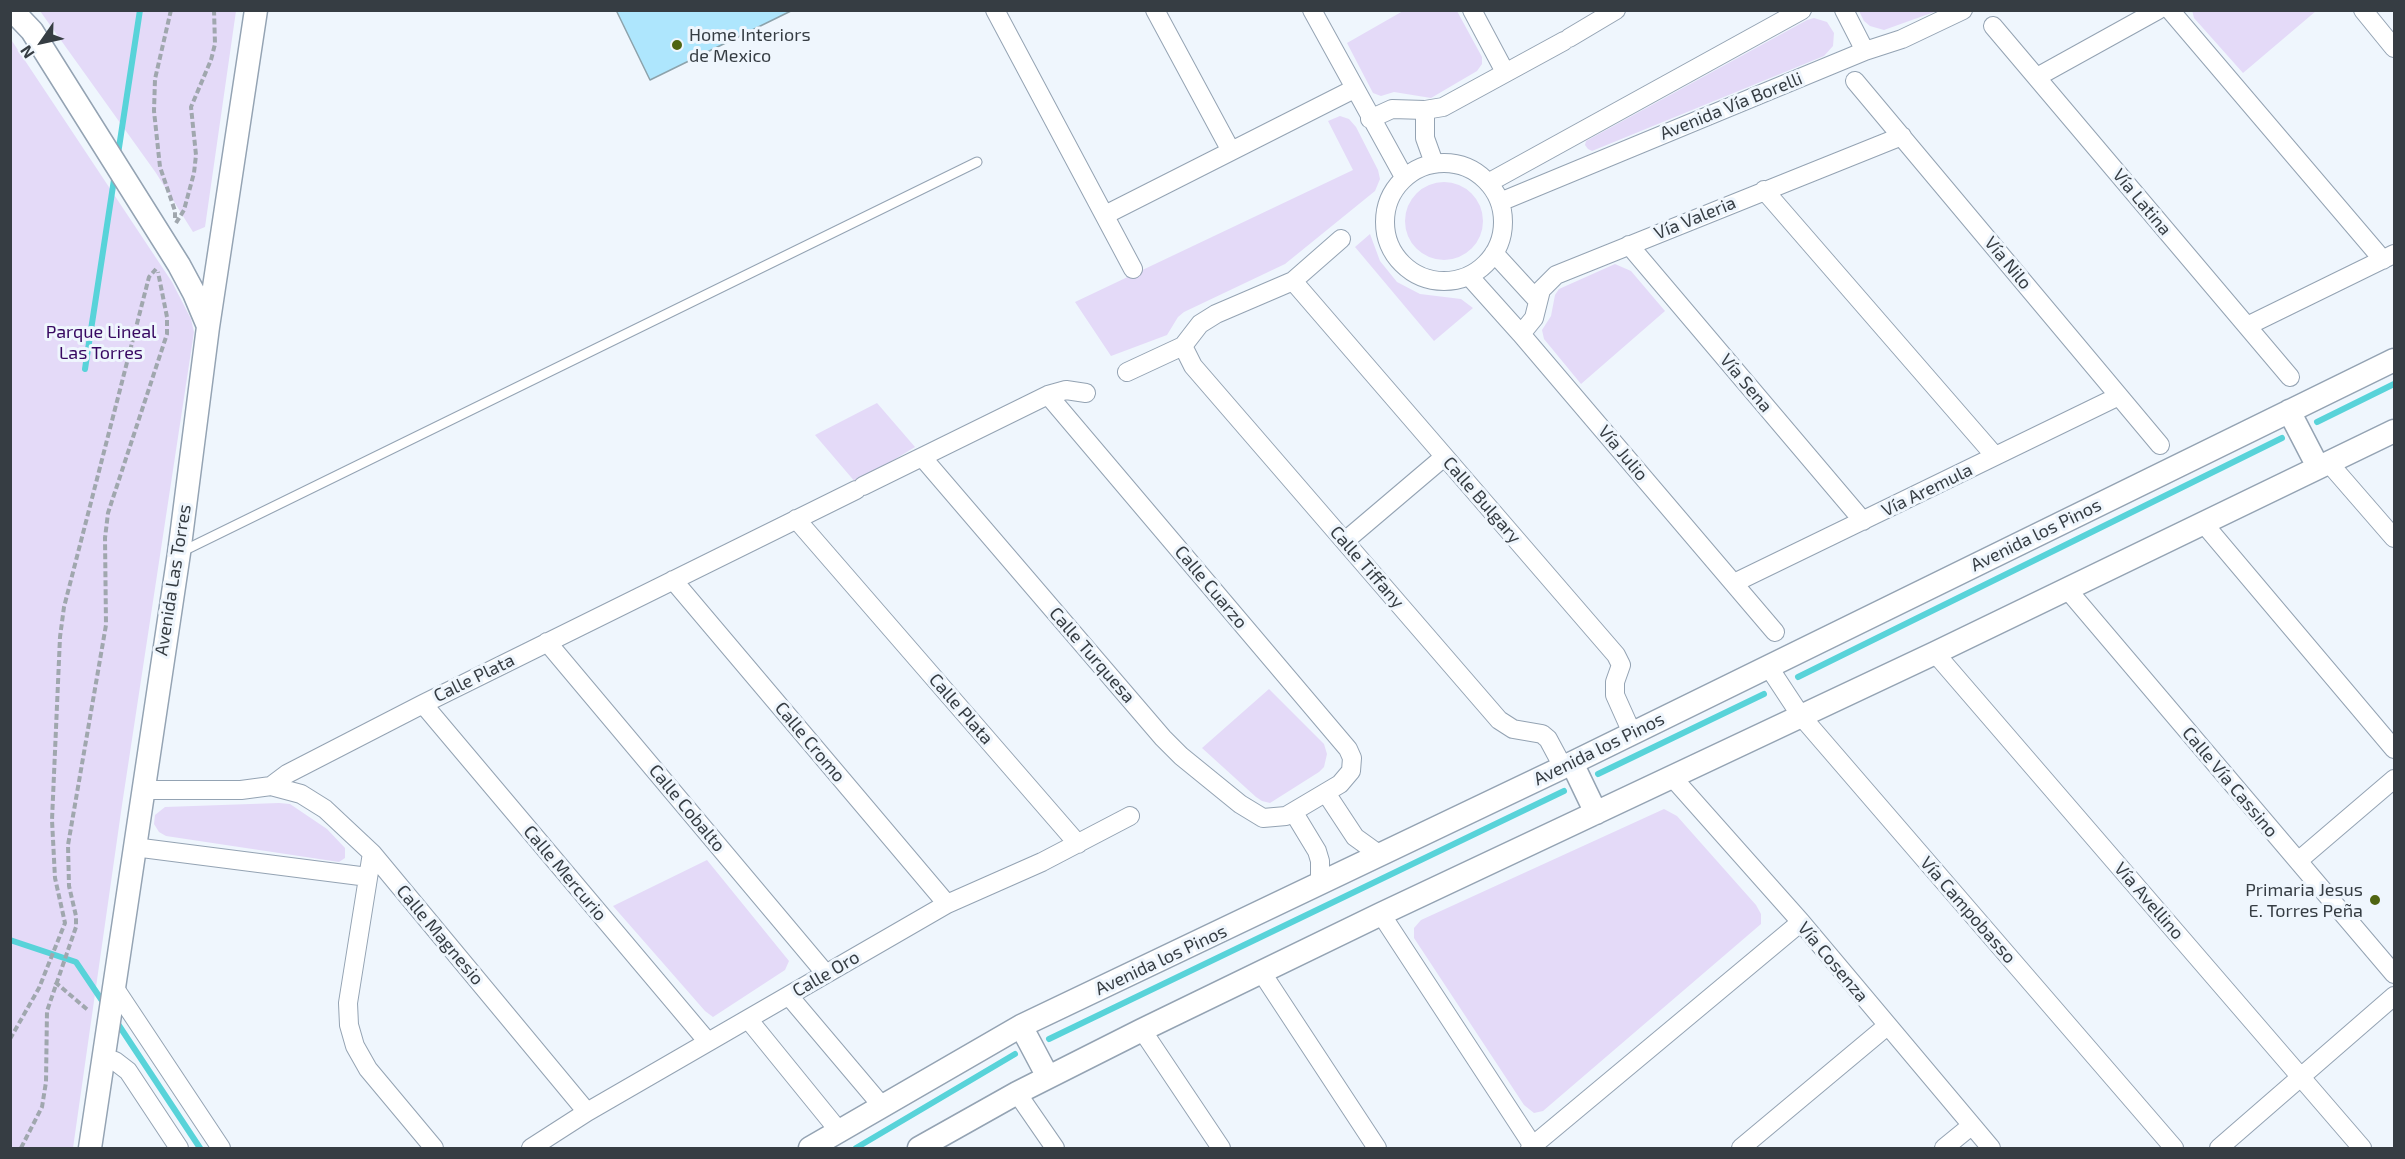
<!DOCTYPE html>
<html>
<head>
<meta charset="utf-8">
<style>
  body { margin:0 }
  #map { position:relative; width:2405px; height:1159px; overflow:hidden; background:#eff6fd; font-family:"Exo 2",sans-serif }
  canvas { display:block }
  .frame { position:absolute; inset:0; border:12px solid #363d43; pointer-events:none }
  .north { position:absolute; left:12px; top:12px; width:60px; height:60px; -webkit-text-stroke:4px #eff6fd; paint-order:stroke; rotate:236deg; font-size:16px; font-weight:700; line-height:24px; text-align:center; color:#363d43 }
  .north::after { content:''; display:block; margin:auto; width:21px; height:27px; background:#363d43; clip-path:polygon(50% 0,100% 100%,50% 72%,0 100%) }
</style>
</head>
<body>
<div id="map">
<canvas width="2405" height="1159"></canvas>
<div class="frame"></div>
<div class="north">N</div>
</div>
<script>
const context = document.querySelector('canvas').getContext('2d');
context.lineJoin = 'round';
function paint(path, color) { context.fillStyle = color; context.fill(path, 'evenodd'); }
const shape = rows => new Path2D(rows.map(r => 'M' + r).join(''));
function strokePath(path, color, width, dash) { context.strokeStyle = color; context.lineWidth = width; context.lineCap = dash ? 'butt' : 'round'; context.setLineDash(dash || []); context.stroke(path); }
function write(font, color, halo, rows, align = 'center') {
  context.font = font + ' "Exo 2",sans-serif'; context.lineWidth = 6; context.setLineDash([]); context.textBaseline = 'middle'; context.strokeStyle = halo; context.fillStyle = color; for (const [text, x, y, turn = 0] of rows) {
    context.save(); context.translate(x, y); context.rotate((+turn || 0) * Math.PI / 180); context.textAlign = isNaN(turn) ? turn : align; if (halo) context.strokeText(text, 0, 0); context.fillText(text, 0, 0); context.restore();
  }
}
paint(shape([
  [2192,10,2316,10,2316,11,2243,73,2194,18],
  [40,11,236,11,205,227,193,232,156,173],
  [1403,11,1457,11,1482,57,1482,64,1477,71,1431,98,1394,92,1381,96,1373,93,1347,43],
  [1859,11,1860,10,1937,11,1884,30,1870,26,1864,21],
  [1814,18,1827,22,1834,33,1833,46,1824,56,1592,151,1588,149,1585,145,1586,141,1807,20],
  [10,38,172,282,191,319,194,332,122,805,73,1148,11,1148],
  [1340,116,1349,119,1356,127,1378,170,1380,179,1375,191,1285,264,1184,312,1178,317,1167,335,1111,356,1075,302,1353,170,1328,121],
  '1405 221a39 39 0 1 1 78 0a39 39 0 1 1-78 0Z',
  [1370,234,1380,261,1397,282,1420,294,1461,299,1473,308,1434,341,1355,247],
  [1615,264,1631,271,1665,311,1581,384,1544,339,1542,330,1551,316,1555,295,1559,289],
  [877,403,915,447,856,483,815,435],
  [1269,689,1324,744,1327,754,1324,767,1319,772,1270,803,1262,801,1256,797,1202,748],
  [279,803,290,804,327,829,345,848,345,858,339,862,166,836,159,832,154,824,155,815,165,807],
  [1664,809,1677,816,1756,905,1761,914,1761,924,1543,1111,1534,1113,1524,1105,1414,938,1414,928,1421,920],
  [707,860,789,961,785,970,713,1017,705,1011,613,906]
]), '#e4daf8');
strokePath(shape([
  [118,154,140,10],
  [85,369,115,173],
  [2317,422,2394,384],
  [1798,677,2282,438],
  [1598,774,1764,694],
  [10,940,76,962,105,1005],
  [116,1021,200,1148],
  [1049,1039,1564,791],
  [856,1148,1015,1054]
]), '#58d3d9', 6);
const building = shape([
  [616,10,793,10,650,80,616,10]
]);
paint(building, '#aee6fd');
strokePath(building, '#8ca2ab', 1.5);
const service = shape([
  [181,552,977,162]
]);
const minor = shape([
  [995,10,1133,269],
  [1155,10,1231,151],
  [1312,10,1404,177],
  [1472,10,1505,72],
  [1844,10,1865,51],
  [2170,10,2383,260],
  [2363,10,2394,48],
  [1993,26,2290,377],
  [1569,38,1616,10],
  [2037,77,2158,10],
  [1855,81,2160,445],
  [1425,110,1425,138,1434,163],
  [1370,119,1392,109,1425,110,1443,107,1564,41],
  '1385 222a59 59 0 1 1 118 0a59 59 0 1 1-118 0Z',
  [1488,183,1802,10],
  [1764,190,1995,456],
  [1500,202,1865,51,1902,39,1963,10],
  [1105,215,1354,89],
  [1629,245,1863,521],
  [1494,253,1538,301],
  [1469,276,1521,334,1775,632],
  [1293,281,1616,655,1621,665,1615,682,1615,695,1632,733],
  [2247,326,2394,254],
  [1521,334,1534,318,1541,290,1556,275,1902,136],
  [1183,346,1193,366,1499,720,1513,729,1542,734,1548,739,1563,767],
  [1127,372,1183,346,1200,324,1216,314,1293,281,1341,239],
  [922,457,1163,738,1181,756,1240,804,1263,818,1286,816,1340,784,1351,771,1352,758,1348,749,1048,395],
  [2328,462,2394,538],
  [863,486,1048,395,1066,390,1086,393],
  [796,519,1078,844],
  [2204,524,2394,749],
  [1345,541,1444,457],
  [673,580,947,904],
  [1734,583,2119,396],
  [2067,589,2394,974],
  [547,642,826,974],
  [1935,653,2362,1148],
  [1768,666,1801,716,2174,1148],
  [423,704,708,1042],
  [1673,778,1801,922,1991,1148],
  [271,786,301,794,325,809,372,853,587,1112],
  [142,790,241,790,271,786,287,774,423,704,856,490],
  [1326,793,1355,837,1380,855],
  [1294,813,1317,851,1320,861,1320,884],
  [134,847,368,877],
  [372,853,348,1003,349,1025,355,1046,368,1069,434,1148],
  [2298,861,2394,779],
  [1381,914,1533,1146],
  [1262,973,1377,1148],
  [114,987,221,1148],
  [789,996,882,1106],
  [748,1019,839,1131],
  [1142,1030,1221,1148],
  [103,1058,115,1061,128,1071,179,1148],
  [1017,1093,1055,1148],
  [531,1148,587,1112,947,904,1042,862,1130,816],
  [1530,1148,1801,922],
  [1741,1148,1887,1026],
  [1944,1148,1971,1126],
  [2219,1148,2394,996]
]);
const tertiary = shape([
  [12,10,32,31,179,265,194,293,208,326],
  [2289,411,2318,467],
  [1572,763,1596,813],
  [1021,1026,1048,1077],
  [90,1148,179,553,208,327,256,10],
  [810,1148,1021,1026,1572,763,2394,360],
  [919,1148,1017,1093,1142,1030,1381,914,1935,653,2394,431]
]);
strokePath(service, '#94a3b3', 11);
strokePath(minor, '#94a3b3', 20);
strokePath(tertiary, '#94a3b3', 25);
strokePath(shape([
  [171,10,155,79,154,111,160,167,175,211,175,218],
  [176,223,184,210,194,173,196,155,191,107,211,60,215,44,214,10],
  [55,982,89,1011],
  [10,1039,39,988,65,923,55,878,52,820,60,637,64,607,149,277,156,269],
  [21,1148,42,1107,46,1082,47,1011,76,927,76,916,69,886,68,845,106,625,105,538,108,513,167,334,167,317,158,272]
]), '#a0a7ae', 4, [6, 3]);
strokePath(service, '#fff', 9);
strokePath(minor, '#fff', 18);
strokePath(tertiary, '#fff', 22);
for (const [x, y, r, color] of [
  [677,45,6,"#4f6411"],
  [2375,900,6,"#4f6411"]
]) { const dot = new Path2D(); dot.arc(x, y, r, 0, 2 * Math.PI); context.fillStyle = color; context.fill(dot); strokePath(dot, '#eff6fd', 2); }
write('18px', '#363d43', '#eff6fd', [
  ["Home Interiors",689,35],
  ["de Mexico",689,56],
  ["Primaria Jesus",2363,890,"right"],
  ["E. Torres Peña",2363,911,"right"]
], 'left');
write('18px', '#363d43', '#eff6fd', [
  ["Avenida Vía Borelli",1731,106,-22],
  ["Vía Latina",2142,202,50],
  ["Vía Valeria",1695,218,-22],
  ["Vía Nilo",2008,263,50],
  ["Vía Sena",1746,383,50],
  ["Vía Julio",1623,453,50],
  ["Vía Aremula",1927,490,-26],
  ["Calle Bulgary",1482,500,49],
  ["Avenida los Pinos",2036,535,-26],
  ["Calle Tiffany",1367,567,49],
  ["Avenida Las Torres",173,580,-81],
  ["Calle Cuarzo",1211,587,50],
  ["Calle Turquesa",1092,655,49],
  ["Calle Plata",474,678,-26],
  ["Calle Plata",961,709,49],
  ["Calle Cromo",810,742,50],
  ["Avenida los Pinos",1599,749,-26],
  ["Calle Vía Cassino",2230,782,50],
  ["Calle Cobalto",687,808,50],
  ["Calle Mercurio",565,873,50],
  ["Vía Avellino",2149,901,49],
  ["Vía Campobasso",1968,910,49],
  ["Calle Magnesio",440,935,50],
  ["Avenida los Pinos",1161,960,-25],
  ["Vía Cosenza",1833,962,50],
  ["Calle Oro",826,974,-30]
]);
write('18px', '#370861', '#eff6fd', [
  ["Parque Lineal",101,332],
  ["Las Torres",101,353]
]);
</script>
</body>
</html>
